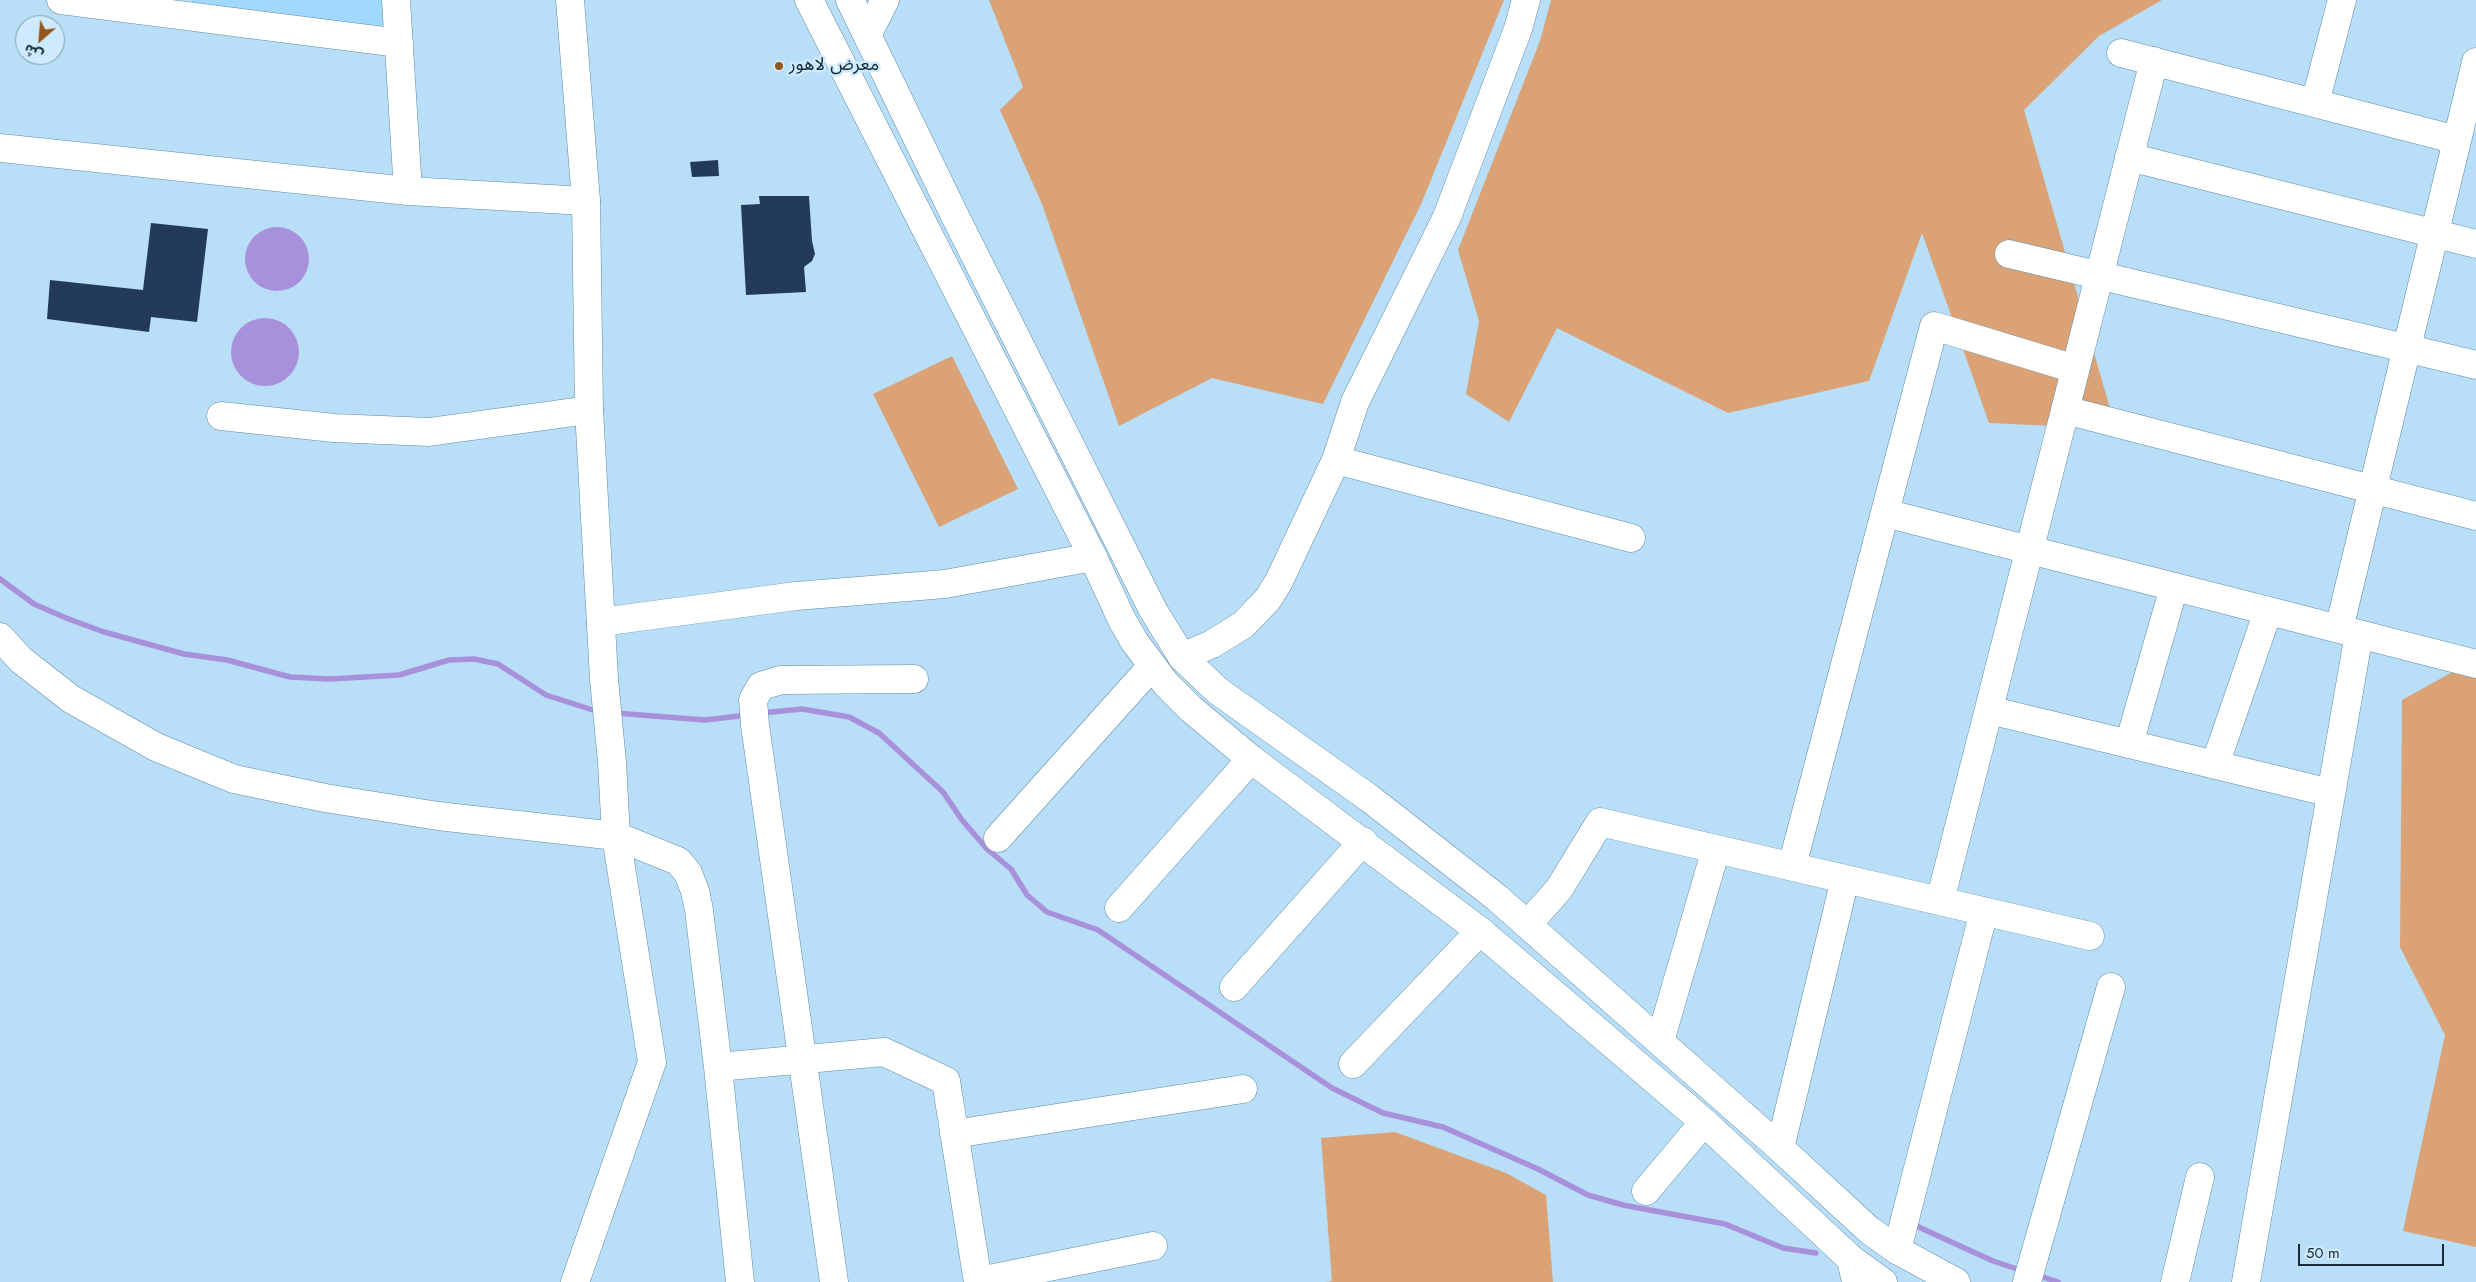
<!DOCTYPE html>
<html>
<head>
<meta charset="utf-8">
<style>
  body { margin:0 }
  #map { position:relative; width:2476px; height:1282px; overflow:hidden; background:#b8def8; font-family:Jost,"Noto Sans Arabic",sans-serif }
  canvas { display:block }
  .north { position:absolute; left:15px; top:15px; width:50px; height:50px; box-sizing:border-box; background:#cdeafe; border:1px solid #849dae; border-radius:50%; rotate:207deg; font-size:14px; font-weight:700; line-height:20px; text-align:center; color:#172a36 }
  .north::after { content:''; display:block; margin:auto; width:18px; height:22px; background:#94561c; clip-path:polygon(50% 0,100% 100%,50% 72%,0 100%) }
  .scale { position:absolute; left:2298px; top:1244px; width:146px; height:22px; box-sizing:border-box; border:2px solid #172a36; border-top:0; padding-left:6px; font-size:15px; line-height:18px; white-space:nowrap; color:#172a36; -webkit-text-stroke:4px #cdeafe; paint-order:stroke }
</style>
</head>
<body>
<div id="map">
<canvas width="2476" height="1282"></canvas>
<div class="north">ش</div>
<div class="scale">50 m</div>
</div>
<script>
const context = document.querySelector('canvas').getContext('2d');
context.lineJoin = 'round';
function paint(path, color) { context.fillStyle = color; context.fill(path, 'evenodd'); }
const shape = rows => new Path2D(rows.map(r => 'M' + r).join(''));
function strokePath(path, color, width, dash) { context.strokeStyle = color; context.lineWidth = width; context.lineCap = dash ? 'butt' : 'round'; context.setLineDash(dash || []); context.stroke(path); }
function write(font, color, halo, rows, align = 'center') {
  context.font = font + ' Jost,"Noto Sans Arabic",sans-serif'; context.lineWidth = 5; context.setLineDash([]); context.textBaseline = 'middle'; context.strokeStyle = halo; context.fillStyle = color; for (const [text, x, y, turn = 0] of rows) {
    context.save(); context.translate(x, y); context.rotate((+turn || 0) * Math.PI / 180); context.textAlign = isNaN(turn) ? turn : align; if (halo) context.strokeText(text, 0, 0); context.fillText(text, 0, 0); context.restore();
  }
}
paint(shape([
  [192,0,388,0,390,32,191,4]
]), '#a0d8fe');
paint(shape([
  [989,0,1504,0,1422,202,1323,404,1212,378,1119,426,1042,204,1000,110,1023,87],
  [1551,0,2162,0,2099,36,2024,110,2116,429,1989,423,1922,233,1869,381,1728,413,1557,328,1509,422,1466,394,1479,321,1458,250,1540,41],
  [952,356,1018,489,939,527,873,394],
  [2476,659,2476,1247,2403,1231,2445,1035,2400,947,2402,700],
  [1395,1132,1506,1173,1546,1195,1553,1282,1326,1282,1332,1281,1321,1138]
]), '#dba276');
paint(shape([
  '245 259a32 32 0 1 1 64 0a32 32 0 1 1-64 0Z',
  '231 352a34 34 0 1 1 68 0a34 34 0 1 1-68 0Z'
]), '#a890db');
strokePath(shape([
  [0,579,34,604,66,618,104,632,184,654,227,660,290,677,330,679,399,675,449,660,474,659,498,664,546,695,599,712],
  [615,713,705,720,748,715],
  [762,713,802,709,849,717,879,733,943,792,962,820,987,849,1011,869,1027,895,1047,912,1098,930,1332,1088,1383,1113,1443,1127,1538,1169,1588,1195,1623,1205,1725,1224,1783,1248,1816,1253],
  [1912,1224,1993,1261,2023,1271],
  [2037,1275,2058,1282]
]), '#a890db', 5.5);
paint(shape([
  [718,160,719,176,692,177,690,162],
  [759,196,809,196,812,241,815,254,812,261,804,267,806,292,746,295,741,205,760,204],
  [151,223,208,229,197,322,151,317,149,332,47,319,50,280,143,290]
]), '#233a5d');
const minor = shape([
  [61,0,399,43],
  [396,0,408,191],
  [867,35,885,0],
  [2121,53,2457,140],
  [2315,103,2342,0],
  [0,148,408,191,586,201],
  [2129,157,2476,244],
  [2009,254,2476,365],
  [2065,410,2476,516],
  [221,416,334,428,429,432,589,410],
  [1336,460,1631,538],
  [1885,513,2476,664],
  [601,622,796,596,945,584,1093,557],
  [2339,629,2476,62],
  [1182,657,1212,644,1243,625,1268,599,1279,581,1336,460,1355,402,1447,217,1518,29,1526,0],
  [1989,710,2331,793],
  [2129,744,2174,587],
  [2215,765,2268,611],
  [998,838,1152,666],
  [1792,866,1934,326,2075,369],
  [1940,901,2154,61],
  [1119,908,1251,759],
  [1528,924,1559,889,1600,822,2090,936],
  [1234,987,1363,841],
  [1660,1041,1716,849],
  [1353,1064,1480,931],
  [718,1067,884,1052,946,1081,978,1282],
  [954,1134,1243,1089],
  [1780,1148,1845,879],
  [1646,1191,1704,1122],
  [1897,1250,1984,911],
  [1851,1259,1856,1282],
  [994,1278,1153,1246],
  [575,1282,652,1062,616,836,678,861,688,873,695,891,699,910,718,1067,740,1282],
  [834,1282,755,725,753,700,761,686,781,680,914,679],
  [2027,1282,2111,987],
  [2175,1282,2200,1177],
  [2246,1282,2359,634]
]);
const major = shape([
  [809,0,1093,557,1122,620,1134,641,1166,684,1191,709,1251,759,1480,931,1704,1122,1851,1259,1883,1282],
  [850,0,956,218,1153,610,1182,657,1218,691,1369,798,1496,897,1780,1148,1869,1230,1897,1250,1956,1282],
  [0,637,21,660,71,699,156,747,234,779,325,798,438,816,616,836,612,762,604,679,589,410,586,201,570,0]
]);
strokePath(minor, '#5e8caa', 29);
strokePath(major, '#5e8caa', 29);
strokePath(minor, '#fff', 28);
strokePath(major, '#fff', 28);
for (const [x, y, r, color] of [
  [779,66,5,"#94561c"]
]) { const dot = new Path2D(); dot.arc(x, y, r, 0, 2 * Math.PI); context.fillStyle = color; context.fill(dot); strokePath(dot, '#cdeafe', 2); }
write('18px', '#172a36', '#cdeafe', [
  ["معرض لاهور",789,66]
], 'left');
</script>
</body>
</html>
